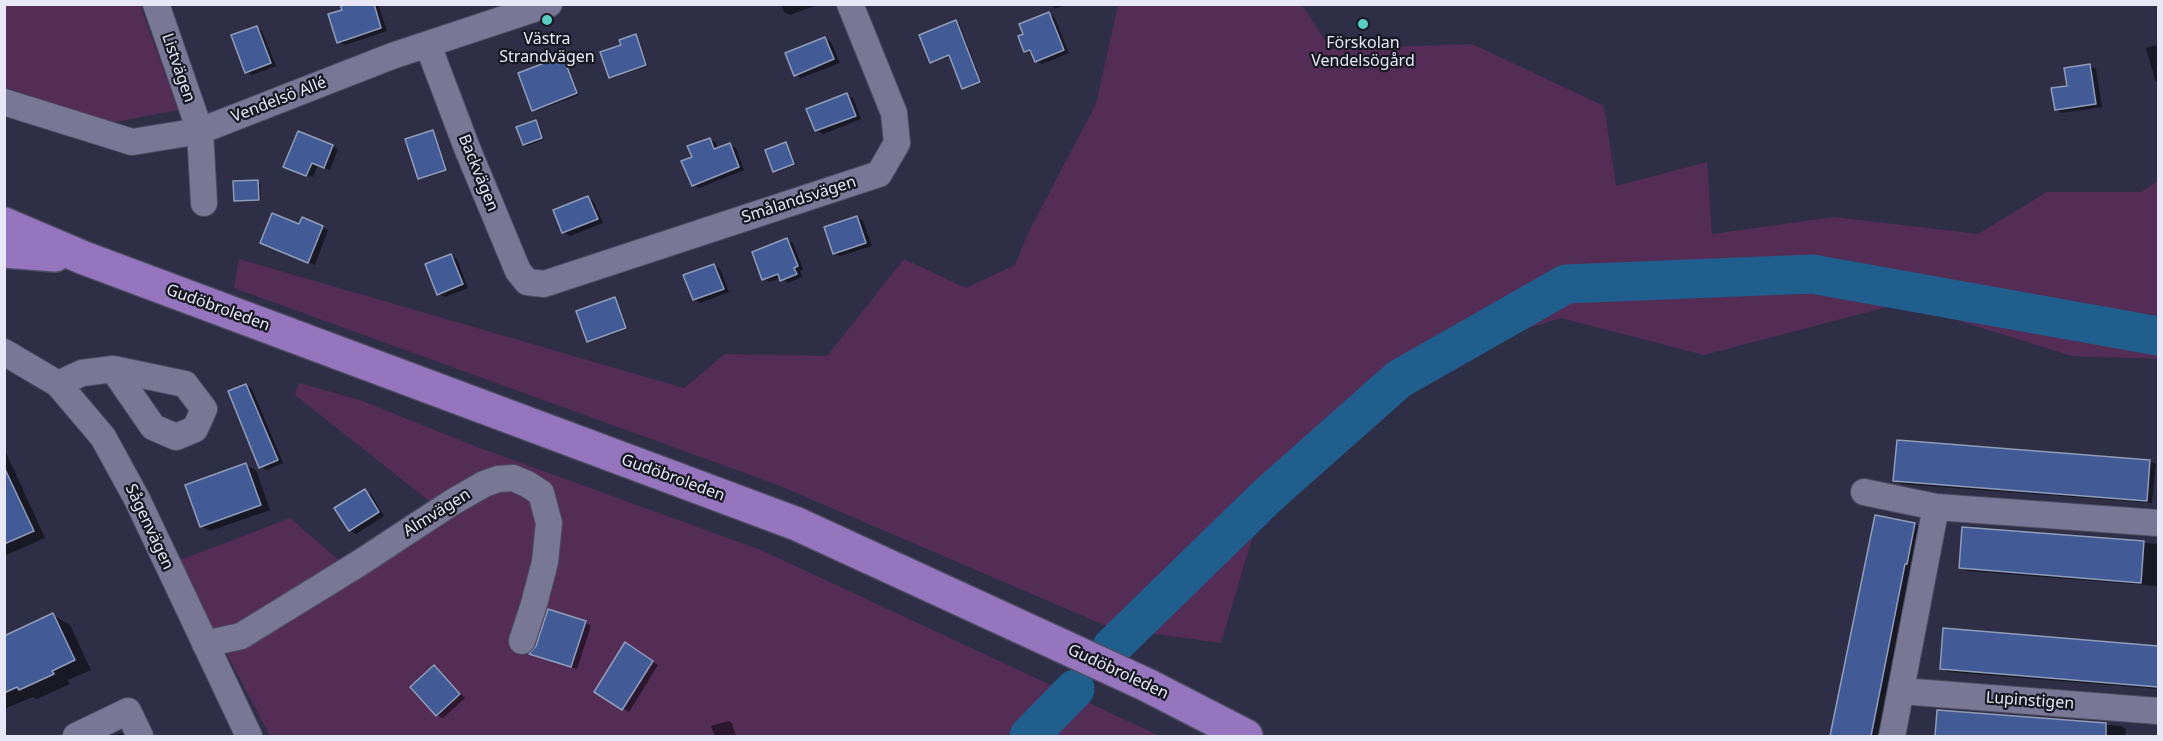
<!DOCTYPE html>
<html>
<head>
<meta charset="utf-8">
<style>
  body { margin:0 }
  #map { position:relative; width:2163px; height:741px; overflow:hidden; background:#2f2e47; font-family:"Noto Sans",sans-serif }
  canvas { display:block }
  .frame { position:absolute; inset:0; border:6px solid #e7e7f8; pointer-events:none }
</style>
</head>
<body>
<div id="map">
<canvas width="2163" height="741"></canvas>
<div class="frame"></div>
</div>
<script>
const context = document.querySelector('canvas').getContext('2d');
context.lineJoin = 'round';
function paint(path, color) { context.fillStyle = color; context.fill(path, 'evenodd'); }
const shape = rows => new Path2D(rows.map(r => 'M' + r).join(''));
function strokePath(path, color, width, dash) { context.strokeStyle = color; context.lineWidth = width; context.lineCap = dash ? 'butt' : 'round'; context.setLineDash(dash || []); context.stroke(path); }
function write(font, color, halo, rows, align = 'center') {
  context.font = font + ' "Noto Sans",sans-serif'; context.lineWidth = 4.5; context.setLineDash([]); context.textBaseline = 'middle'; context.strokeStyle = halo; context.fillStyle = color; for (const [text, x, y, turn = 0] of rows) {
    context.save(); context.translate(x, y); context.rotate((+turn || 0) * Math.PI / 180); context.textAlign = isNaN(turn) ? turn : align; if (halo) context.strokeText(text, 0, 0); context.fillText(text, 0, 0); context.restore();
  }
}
paint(shape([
  [5,5,140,5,178,110,110,123,5,87],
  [1118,5,1302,5,1331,49,1472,44,1604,106,1616,186,1707,162,1712,234,1834,217,1978,234,2047,192,2141,192,2158,181,2158,359,2072,356,1902,303,1704,355,1561,318,1379,375,1256,525,1221,643,1111,628,778,485,234,288,239,259,684,388,725,354,827,356,904,259,966,288,1015,265,1027,235,1096,104],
  [299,383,360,400,477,447,761,550,1160,736,270,736,178,561,290,518,341,562,433,504,295,395]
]), '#542d56');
paint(shape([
  [361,4,378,4,387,31,345,45,339,42],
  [781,4,820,4,790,15,784,12],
  [1051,4,1067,4,1055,9],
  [1049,14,1055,18,1069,53,1042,64,1036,61,1033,54,1025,51],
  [956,22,959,23,982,83,966,89,963,88,951,56,934,63,931,62],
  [256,27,262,31,276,66,252,75,246,72],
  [635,35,638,37,648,66,613,78,611,77],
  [825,38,831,42,840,63,801,78,795,74],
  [2158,45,2158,83,2155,80,2146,48],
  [563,58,565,59,579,95,536,111,534,110],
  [2090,66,2096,69,2102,107,2062,113,2056,109,2069,87],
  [847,95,853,98,861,119,823,134,816,130],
  [535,121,538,123,544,139,527,146,524,144],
  [433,131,435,133,448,171,422,179,420,178],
  [710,139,716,143,718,149,730,145,736,148,744,170,699,188,693,185,694,158],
  [786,144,788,145,796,165,777,172,774,171],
  [332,146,338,149,330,170,318,165,313,177,290,168],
  [258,181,260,183,261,200,235,200],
  [588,198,594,202,603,223,570,236,564,232],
  [857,217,863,221,872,246,840,256,834,253],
  [300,226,322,227,328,230,315,265,268,246],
  [787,240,793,243,803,269,800,271,802,277,788,283,781,278,770,282,764,279],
  [451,256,457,259,468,288,445,297,439,294],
  [714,265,720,269,729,292,700,303,694,299],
  [615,299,617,300,628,329,591,342,588,341],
  [246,385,252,389,283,463,267,470,261,467],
  [4,448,45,538,4,556],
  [2150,461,2156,464,2152,503,1901,484,1895,480],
  [246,465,256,470,270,510,210,531,201,526],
  [365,491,371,494,384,516,356,534,350,530],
  [1876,517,1915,524,1921,528,1878,736,1832,736],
  [1964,529,2158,544,2158,586,1967,571,1961,567],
  [53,615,70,625,91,670,68,680,70,684,37,699,33,697,4,709,4,637],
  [585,622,591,626,577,669,537,656],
  [1945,630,2158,647,2158,689,1948,672,1942,669],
  [626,645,658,665,629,712,596,691],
  [434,667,440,671,465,698,443,718,437,715],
  [1938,711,2120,726,2126,729,2125,736,1936,736],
  [729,721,732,723,736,736,715,736,711,726],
  [121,733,127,736,112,736]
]), '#0007');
strokePath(shape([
  [1112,647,1267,496,1399,379,1566,284,1812,274,2158,336],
  [1029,736,1075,689]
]), '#205e8e', 39);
const building = shape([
  [340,4,374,4,381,28,337,43,328,14,342,10,340,4],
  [1049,12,1064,50,1035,62,1030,50,1024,52,1018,36,1023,34,1019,24,1049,12],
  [956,20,980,82,962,89,949,55,930,63,919,35,956,20],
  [257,26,271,63,245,73,231,35,257,26],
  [636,34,646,65,609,78,600,52,621,45,619,40,636,34],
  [825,37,834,59,794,76,785,53,825,37],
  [563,56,577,93,532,111,518,73,563,56],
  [2090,64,2096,104,2055,110,2051,88,2067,86,2064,68,2090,64],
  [847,93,856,116,815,131,806,109,847,93],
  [536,120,542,138,523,145,516,127,536,120],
  [433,130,446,170,418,179,405,139,433,130],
  [298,131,333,145,324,168,312,163,306,176,283,167,298,131],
  [710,138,714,149,730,143,739,167,692,186,681,161,692,157,687,146,710,138],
  [786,142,794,164,773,172,765,150,786,142],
  [258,180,259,200,234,201,233,181,258,180],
  [588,196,598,219,562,233,553,210,588,196],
  [272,213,299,224,302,217,323,226,308,263,260,243,272,213],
  [857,216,866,243,833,254,824,227,857,216],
  [787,238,798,266,794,268,797,274,780,281,778,274,762,280,752,252,787,238],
  [451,254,463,284,437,295,425,264,451,254],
  [714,264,724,289,693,300,683,275,714,264],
  [615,297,626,328,587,342,576,311,615,297],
  [246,384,278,460,259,468,228,391,246,384],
  [1897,440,2150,460,2147,501,1893,481,1897,440],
  [246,463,261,505,200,527,185,485,246,463],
  [4,467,34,531,4,544,4,467],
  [365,489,379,512,349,531,334,508,365,489],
  [1875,515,1915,523,1907,564,1905,564,1871,736,1830,736,1875,515],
  [1962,527,2144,541,2141,583,1959,568,1962,527],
  [548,609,586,621,571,667,529,654,536,646,548,609],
  [53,613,75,660,52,671,54,674,19,690,17,687,4,693,4,636,53,613],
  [1943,628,2158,646,2158,687,1940,669,1943,628],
  [625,642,653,661,622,710,594,692,625,642],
  [434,665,460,694,436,716,410,687,434,665],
  [1937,710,2106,723,2106,736,1935,736,1937,710]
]);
paint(building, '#425a95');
strokePath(building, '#909dba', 1.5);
const minor = shape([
  [156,4,200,131,204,203],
  [428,45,467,148,518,271,527,282,544,284,879,174,897,143,894,113,850,4],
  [4,102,132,142,200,131,392,56,549,4],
  [4,352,58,384,103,437,137,499,249,736],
  [58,384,82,373,113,369,185,384,204,409,195,429,176,437,153,427,113,369],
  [1864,492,1936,507,2158,523],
  [205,644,241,636,358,564,451,503,484,484,498,479,513,478,527,484,541,493,549,523,545,562,534,604,522,641],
  [1901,691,2158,711],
  [76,736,128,711,140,736],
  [1892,736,1936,507]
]);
const major = shape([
  [4,224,84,258,797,524,1147,685,1246,736],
  [4,251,55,255]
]);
strokePath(minor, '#4e4c62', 28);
strokePath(major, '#4e4c62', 36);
strokePath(minor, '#787795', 26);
strokePath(major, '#9475be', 33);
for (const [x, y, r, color] of [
  [547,20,6,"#57cec1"],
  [1363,24,6,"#57cec1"]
]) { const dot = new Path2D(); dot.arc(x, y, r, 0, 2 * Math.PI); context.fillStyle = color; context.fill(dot); strokePath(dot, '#181823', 2); }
write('16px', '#e7e7f8', '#181823', [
  ["Västra",547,39],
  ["Strandvägen",547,57],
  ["Förskolan",1363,43],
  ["Vendelsögård",1363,61]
]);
write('16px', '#e7e7f8', '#181823', [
  ["Listvägen",178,68,71],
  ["Vendelsö Allé",279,100,-21],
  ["Backvägen",478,173,68],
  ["Smålandsvägen",799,200,-18],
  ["Gudöbroleden",218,308,20],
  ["Gudöbroleden",673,478,20],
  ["Almvägen",437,513,-32],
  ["Sågenvägen",149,527,65],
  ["Gudöbroleden",1118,672,25],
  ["Lupinstigen",2030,701,4]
]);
</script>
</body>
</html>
